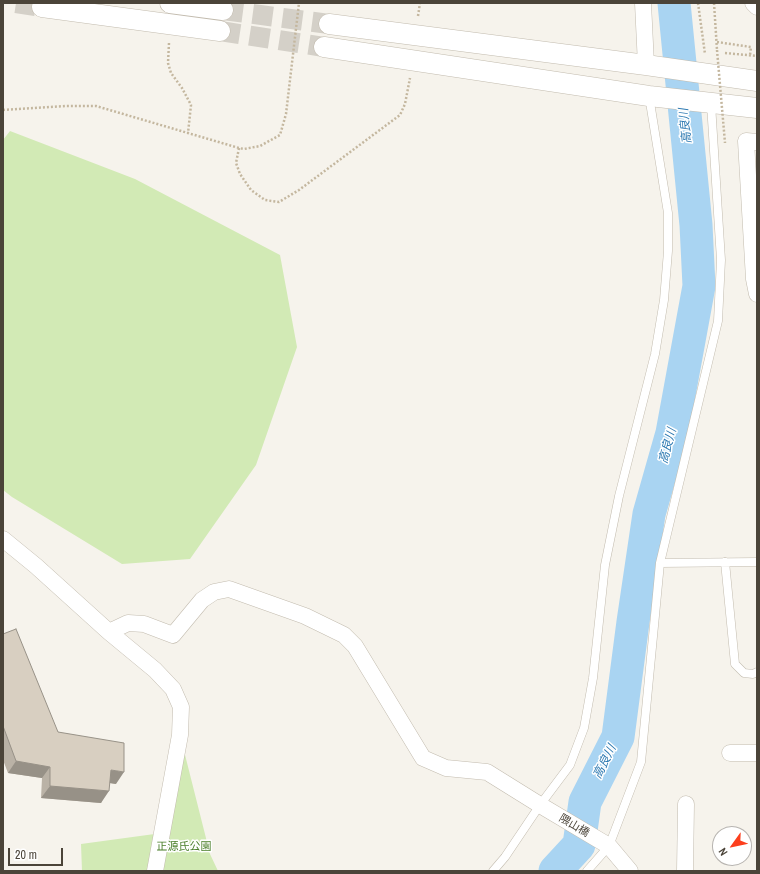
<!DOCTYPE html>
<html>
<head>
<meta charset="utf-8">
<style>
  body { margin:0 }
  #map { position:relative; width:760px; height:874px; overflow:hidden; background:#f6f3ec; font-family:"Archivo Narrow",sans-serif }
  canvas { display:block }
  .frame { position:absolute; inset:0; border:4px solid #4b4439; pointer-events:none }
  .north { position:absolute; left:712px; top:826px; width:40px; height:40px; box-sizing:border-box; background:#fff; border:1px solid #b7b4b0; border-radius:50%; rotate:237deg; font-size:11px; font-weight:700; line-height:16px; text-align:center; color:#4b4439 }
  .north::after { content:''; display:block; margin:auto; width:14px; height:18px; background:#fc3f1d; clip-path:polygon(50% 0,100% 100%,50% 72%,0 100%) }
  .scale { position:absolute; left:8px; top:848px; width:55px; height:18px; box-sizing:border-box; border:2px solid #4b4439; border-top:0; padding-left:5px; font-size:12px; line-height:14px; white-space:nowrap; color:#4b4439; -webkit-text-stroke:3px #fff; paint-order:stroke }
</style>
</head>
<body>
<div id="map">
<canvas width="760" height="874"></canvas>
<div class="frame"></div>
<div class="north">N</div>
<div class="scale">20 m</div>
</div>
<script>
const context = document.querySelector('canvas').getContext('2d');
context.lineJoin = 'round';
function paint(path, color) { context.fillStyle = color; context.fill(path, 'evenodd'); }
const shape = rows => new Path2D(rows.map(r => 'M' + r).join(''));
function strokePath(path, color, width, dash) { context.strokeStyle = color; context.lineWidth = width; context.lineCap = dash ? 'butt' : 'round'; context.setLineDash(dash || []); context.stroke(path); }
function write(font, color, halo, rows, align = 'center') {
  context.font = font + ' "Archivo Narrow","Noto Sans JP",sans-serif'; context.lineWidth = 3; context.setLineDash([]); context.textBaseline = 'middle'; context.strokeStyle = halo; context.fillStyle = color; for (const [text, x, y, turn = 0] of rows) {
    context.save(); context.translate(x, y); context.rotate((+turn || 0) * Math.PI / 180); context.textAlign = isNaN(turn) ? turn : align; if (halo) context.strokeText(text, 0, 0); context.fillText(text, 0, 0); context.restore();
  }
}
paint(shape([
  [10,131,135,179,280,255,297,347,256,465,190,559,122,564,12,497,3,490,3,140],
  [180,735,210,854,218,871,82,871,81,844,162,833]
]), '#d2eab5');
strokePath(shape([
  [555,871,579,845,585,802,618,737,633,622,649,514,672,433,699,286,696,225,674,3]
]), '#a9d4f2', 33);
strokePath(shape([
  [16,3,42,7],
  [223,10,329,24],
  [220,31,324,47]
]), '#d4d0c8', 20, [20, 10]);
const service = shape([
  [725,562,735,664,744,673,753,674,757,672],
  [660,563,757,562],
  [493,871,505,857,540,805,570,765,584,728,593,678,605,565,619,496,655,354,664,300,668,251,668,213,649,96],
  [587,871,609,846,641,762,660,563,718,321,721,260,711,104]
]);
const minor = shape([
  [643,3,646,65],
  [753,3,757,7],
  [757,142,746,141,754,279,757,294],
  [3,539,36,566,109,632,155,670,173,689,181,707,180,735,155,871],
  [109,632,128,623,144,624,173,635,202,600,214,592,229,589,305,616,344,635,355,646,423,758,446,768,487,772,540,805,609,846,630,871],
  [730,753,757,753],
  [685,871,686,804]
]);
const tertiary = shape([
  [170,3,223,10],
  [42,7,220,31],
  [329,24,646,65,757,81],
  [324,47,649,96,757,108]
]);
strokePath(service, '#c2bbae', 9);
strokePath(minor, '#c2bbae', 17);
strokePath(tertiary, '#c2bbae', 21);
strokePath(shape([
  [698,3,705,54],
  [714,3,717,50],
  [418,16,420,3],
  [717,42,751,47,750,55],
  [169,43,168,63,171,73,182,88,191,105,188,133],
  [725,53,757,56],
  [3,110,65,106,96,106,239,148,244,149,260,146,280,135,286,114,299,3],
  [239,148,236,163,240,174,251,190,265,200,279,202,299,190,400,115,405,104,410,78]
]), '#c4b79f', 2.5, [2, 2]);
strokePath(service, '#fff', 8);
strokePath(minor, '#fff', 16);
strokePath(tertiary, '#fff', 20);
strokePath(shape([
  [717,50,725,143]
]), '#c4b79f', 2.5, [2, 2]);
paint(shape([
  [3,634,58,732,116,784,110,783,101,803,41,798,42,778,8,773,3,760]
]), '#bab2a6');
paint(shape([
  [16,761,50,767,42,778,8,773],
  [111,770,124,772,116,784,103,782],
  [50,786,109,791,101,803,41,798]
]), '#979187');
const building = shape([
  [16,629,58,732,124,743,124,772,111,770,109,791,50,786,50,767,16,761,3,726,3,634,16,629]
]);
paint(building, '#d8cfc1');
strokePath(building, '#979187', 1);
write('11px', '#4b4439', '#fff', [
  ["隈山橋",574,826,31]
]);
write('11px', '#4a7f2a', '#fff', [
  ["正源氏公園",184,847]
]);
write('italic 12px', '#2e7ab2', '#fff', [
  ["高良川",686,126,-96],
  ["高良川",668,446,-75],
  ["高良川",605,762,-63]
]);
</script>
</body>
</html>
